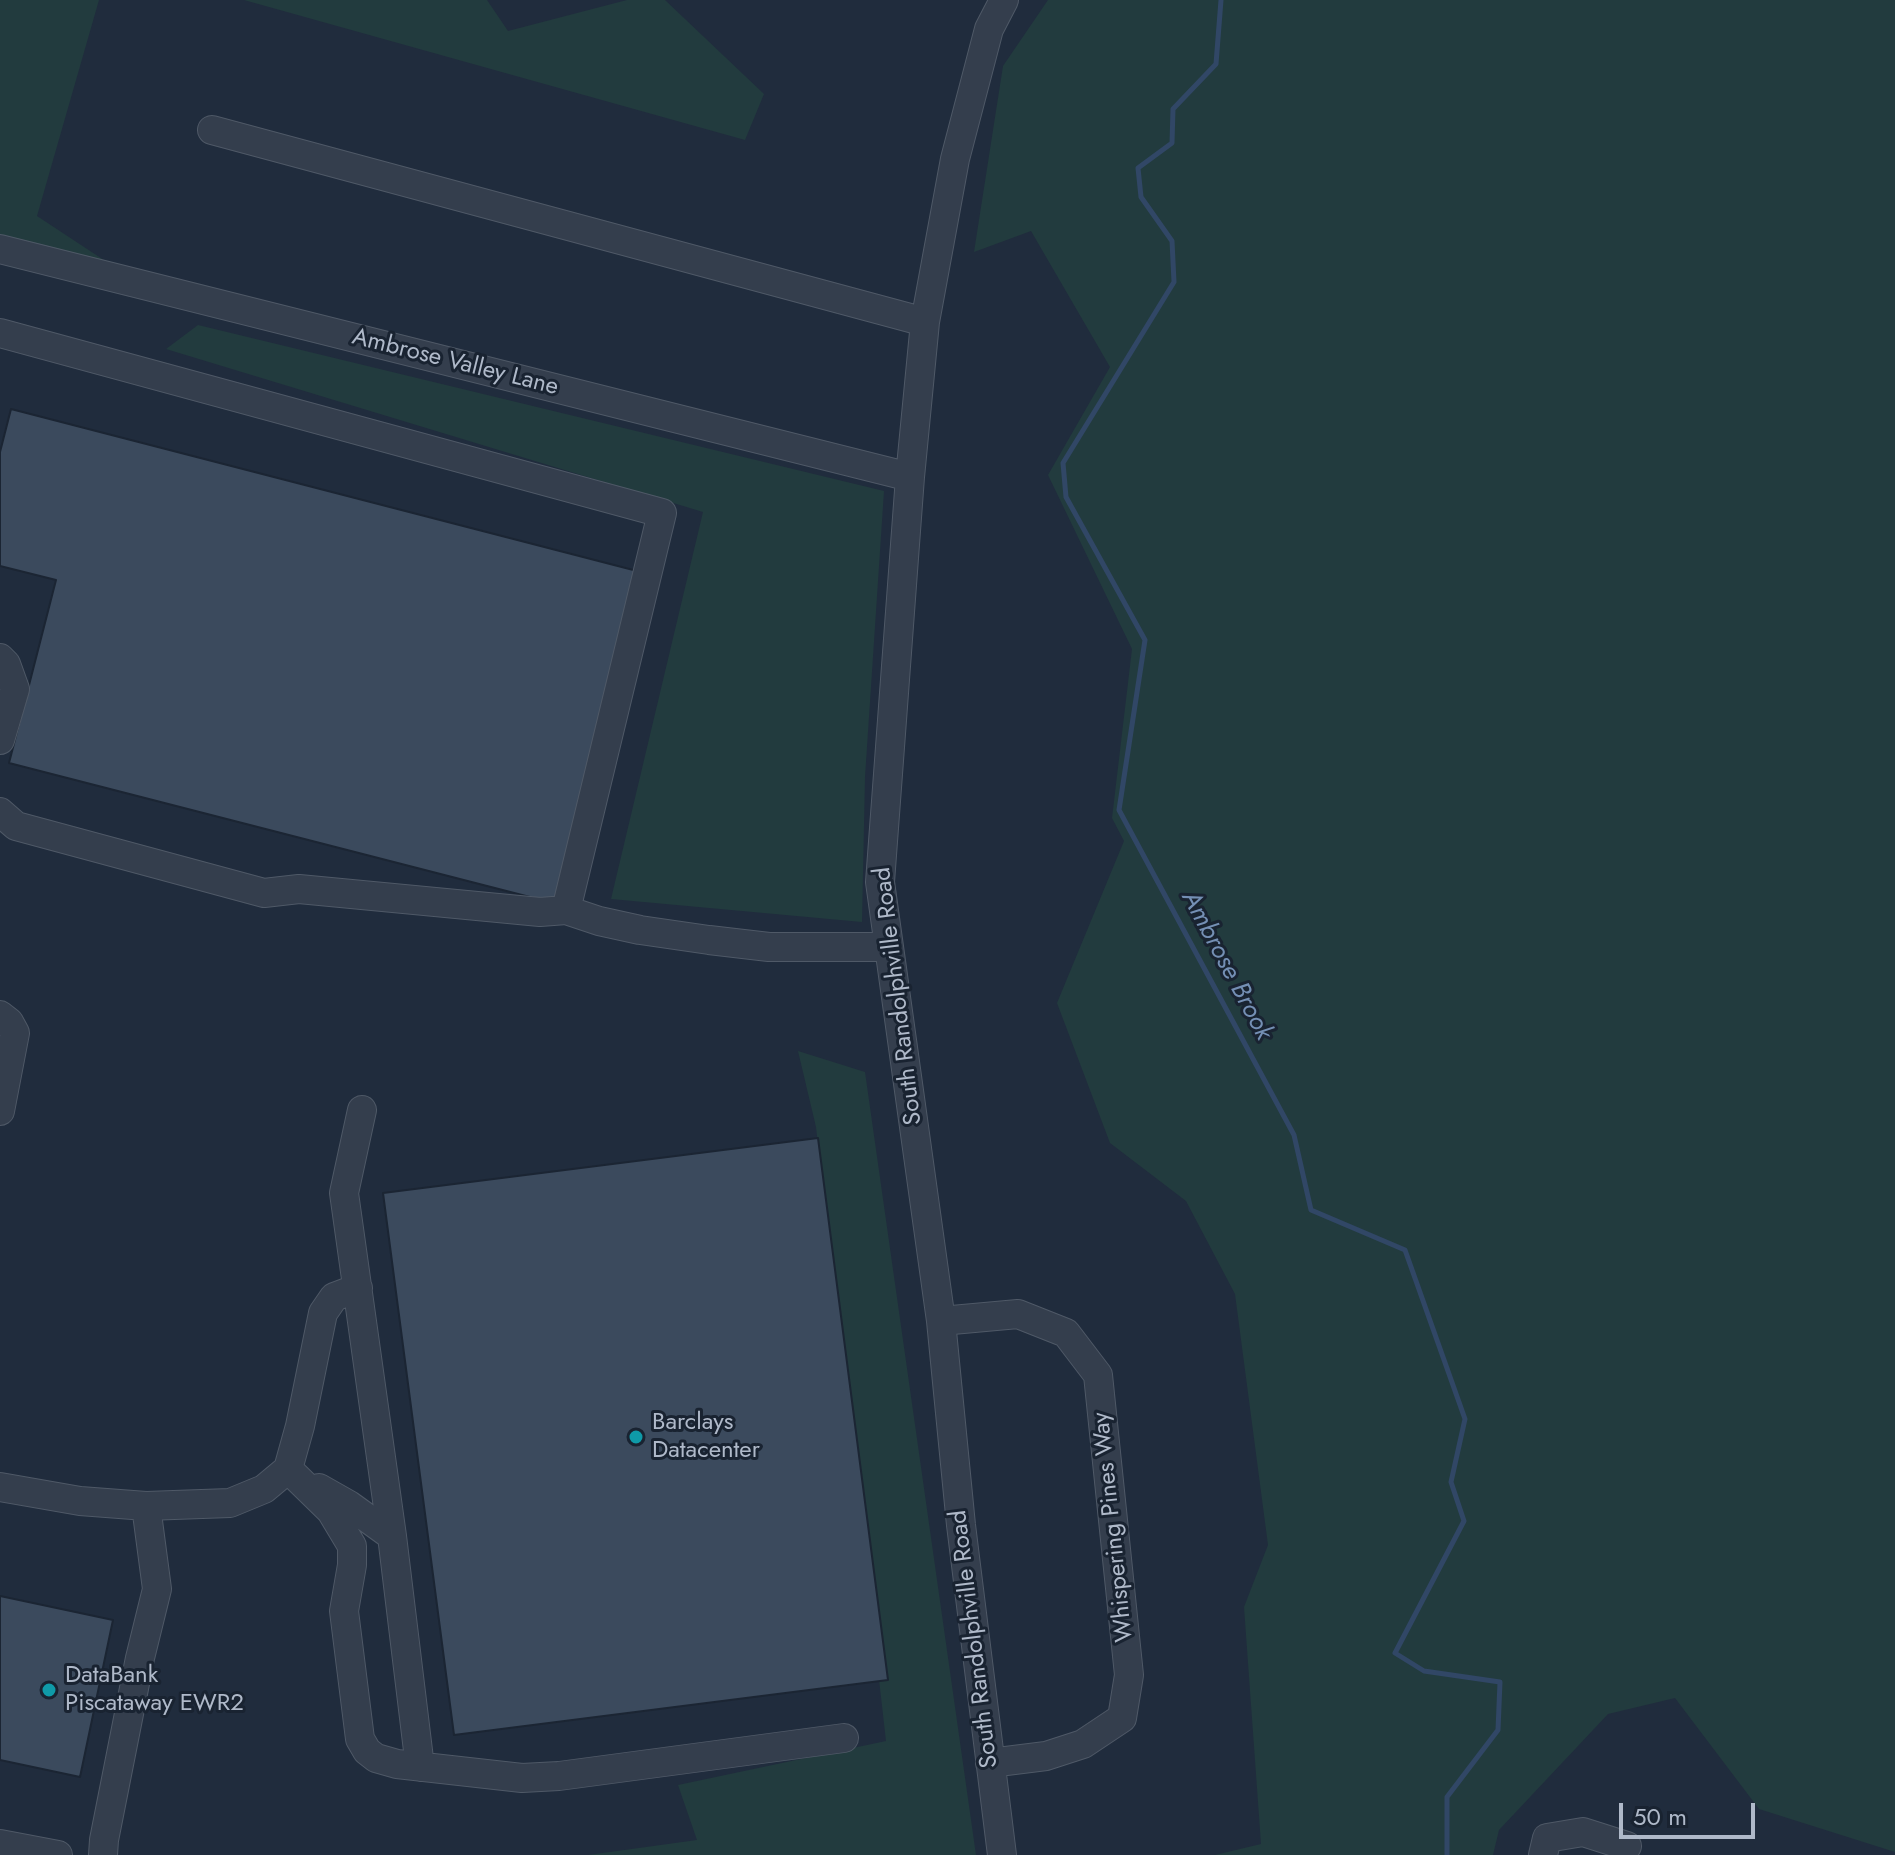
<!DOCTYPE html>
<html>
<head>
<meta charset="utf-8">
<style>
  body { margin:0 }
  #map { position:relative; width:1895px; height:1855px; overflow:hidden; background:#202c3d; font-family:Jost,sans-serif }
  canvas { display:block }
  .scale { position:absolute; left:1619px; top:1803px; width:136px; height:36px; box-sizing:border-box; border:4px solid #afb9c9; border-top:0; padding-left:10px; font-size:24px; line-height:28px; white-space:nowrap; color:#afb9c9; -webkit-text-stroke:6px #192331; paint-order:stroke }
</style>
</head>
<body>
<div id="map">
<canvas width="1895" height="1855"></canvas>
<div class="scale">50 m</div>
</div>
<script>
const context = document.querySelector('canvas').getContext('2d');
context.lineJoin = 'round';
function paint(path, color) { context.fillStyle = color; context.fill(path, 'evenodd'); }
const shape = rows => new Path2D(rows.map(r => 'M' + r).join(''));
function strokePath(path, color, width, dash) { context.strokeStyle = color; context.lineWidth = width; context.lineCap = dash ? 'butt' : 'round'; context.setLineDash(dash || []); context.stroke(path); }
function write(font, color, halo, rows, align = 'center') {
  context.font = font + ' Jost,sans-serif'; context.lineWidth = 6; context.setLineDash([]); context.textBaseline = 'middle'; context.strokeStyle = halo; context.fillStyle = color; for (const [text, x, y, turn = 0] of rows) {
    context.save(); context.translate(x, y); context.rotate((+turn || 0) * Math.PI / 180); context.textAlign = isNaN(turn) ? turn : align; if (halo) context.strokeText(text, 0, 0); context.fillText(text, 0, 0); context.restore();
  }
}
paint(shape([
  [0,0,99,0,37,216,119,270,0,242],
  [244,0,487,0,508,31,627,0,665,0,764,94,745,140],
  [1048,0,1895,0,1895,1852,1759,1809,1675,1698,1608,1714,1499,1830,1493,1855,1215,1855,1261,1844,1244,1607,1268,1545,1235,1294,1186,1201,1110,1143,1057,1003,1124,841,1112,818,1132,649,1048,475,1110,367,1031,231,974,252,1003,66],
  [198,325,884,491,865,777,862,922,611,899,703,512,166,349],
  [798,1051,865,1072,976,1855,588,1855,697,1840,678,1785,886,1741,816,1127]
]), '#223b3e');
strokePath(shape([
  [1221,0,1216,64,1173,109,1172,143,1138,168,1141,197,1172,241,1174,282,1063,463,1066,497,1145,640,1119,810,1294,1135,1311,1210,1405,1250,1465,1419,1451,1482,1464,1521,1395,1653,1424,1671,1500,1682,1498,1730,1447,1797,1447,1855]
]), '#314766', 5);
const building = shape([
  [11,409,641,572,557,904,9,763,56,580,0,566,0,452,11,409],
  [818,1138,888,1680,454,1735,383,1193,818,1138],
  [0,1596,113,1620,80,1777,0,1760,0,1596]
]);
paint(building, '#3b4a5d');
strokePath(building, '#1b2533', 2);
const minor = shape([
  [212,130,925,322],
  [0,249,910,477],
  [0,333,662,513,566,910,540,912,299,889,264,893,16,826,0,812],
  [0,658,6,664,15,689,0,740],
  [566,910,599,921,640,930,709,940,769,947,889,947],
  [0,1015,9,1022,15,1033,0,1111],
  [362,1110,344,1193,392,1536,420,1767],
  [941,1321,1018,1314,1066,1333,1098,1375,1129,1675,1122,1718,1083,1744,1046,1756,990,1763],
  [288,1469,331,1511,352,1546,352,1565,344,1611,360,1739,367,1751,376,1758,397,1764,522,1778,559,1776,844,1738],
  [288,1469,300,1426,323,1313,334,1297,358,1288],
  [0,1487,80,1501,146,1506,230,1503,264,1489,288,1469],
  [319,1488,349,1505,392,1536],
  [0,1844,58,1855],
  [103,1855,104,1840,140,1658,157,1589,146,1506],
  [1002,1855,961,1525,941,1321,880,882,910,477,925,322,955,159,989,29,1004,0],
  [1543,1855,1547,1838,1583,1832,1627,1846]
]);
strokePath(minor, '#4f5967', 30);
strokePath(minor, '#343e4d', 28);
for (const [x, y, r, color] of [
  [636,1437,8,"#0f9aa8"],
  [49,1690,8,"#0f9aa8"]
]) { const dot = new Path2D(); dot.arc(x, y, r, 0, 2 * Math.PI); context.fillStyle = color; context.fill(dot); strokePath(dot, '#192331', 3); }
write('24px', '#afb9c9', '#192331', [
  ["Ambrose Valley Lane",455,363,14],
  ["South Randolphville Road",899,996,-97],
  ["Whispering Pines Way",1114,1527,-96],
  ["South Randolphville Road",975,1639,-97]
]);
write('24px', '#afb9c9', '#192331', [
  ["Barclays",652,1423],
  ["Datacenter",652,1451],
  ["DataBank",65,1676],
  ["Piscataway EWR2",65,1704]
], 'left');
write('italic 26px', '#748fb4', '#192331', [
  ["Ambrose Brook",1226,966,62]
]);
</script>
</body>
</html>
